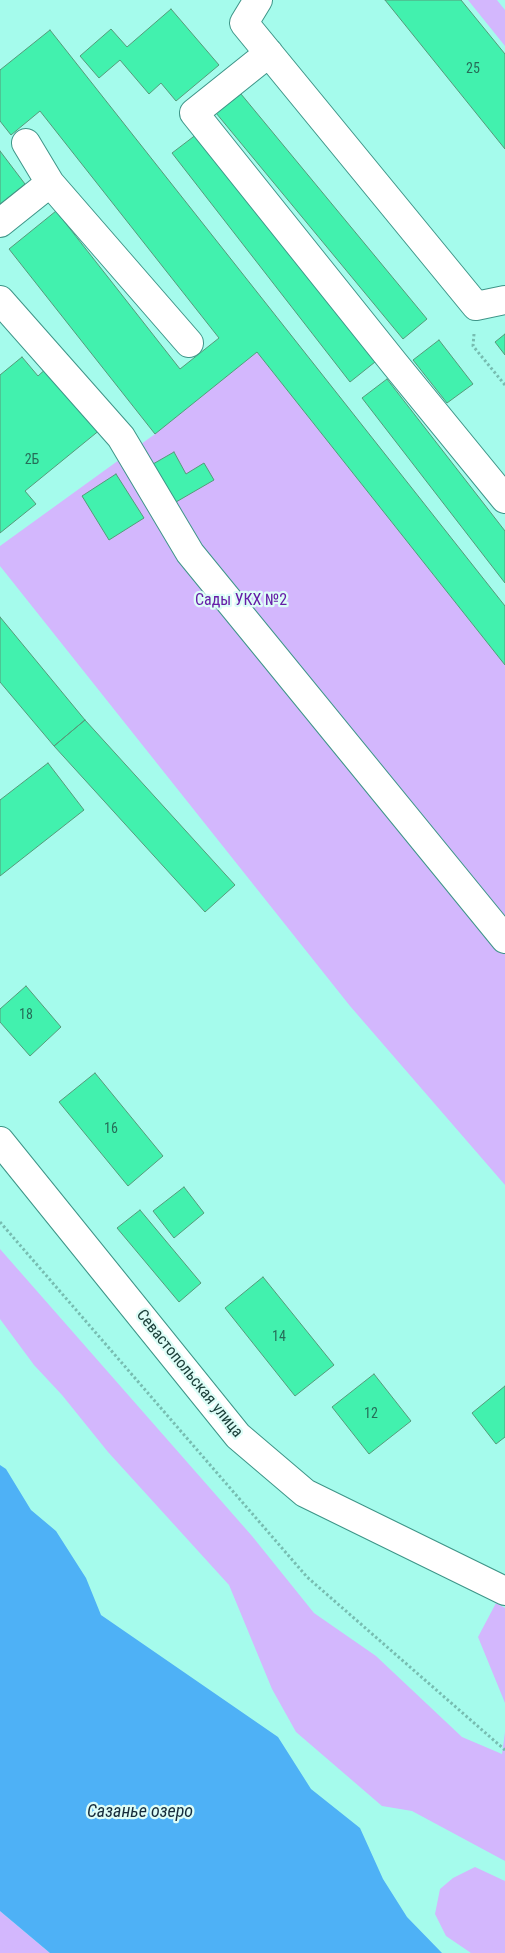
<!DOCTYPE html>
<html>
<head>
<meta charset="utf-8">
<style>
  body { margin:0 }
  canvas { display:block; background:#a5fbec }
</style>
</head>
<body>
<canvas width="505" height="1953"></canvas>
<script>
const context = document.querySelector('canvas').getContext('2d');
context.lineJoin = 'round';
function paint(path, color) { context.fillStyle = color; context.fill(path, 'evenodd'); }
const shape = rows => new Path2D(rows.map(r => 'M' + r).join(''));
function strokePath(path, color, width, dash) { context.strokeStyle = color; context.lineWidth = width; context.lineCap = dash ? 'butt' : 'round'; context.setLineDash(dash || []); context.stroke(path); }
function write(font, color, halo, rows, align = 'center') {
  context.font = font + ' "Roboto Condensed",sans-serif'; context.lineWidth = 4.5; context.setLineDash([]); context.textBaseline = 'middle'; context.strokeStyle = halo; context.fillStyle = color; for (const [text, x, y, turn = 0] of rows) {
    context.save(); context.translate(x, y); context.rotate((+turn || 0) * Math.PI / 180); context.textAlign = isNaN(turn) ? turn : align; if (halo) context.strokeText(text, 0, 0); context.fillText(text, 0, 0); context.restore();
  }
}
paint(shape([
  [468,0,497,0,505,10,505,46],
  [257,352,505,665,505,1185,350,1006,0,566,0,546,155,434],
  [0,1249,252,1536,314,1613,376,1656,462,1737,502,1754,505,1732,505,1861,412,1811,382,1806,296,1732,272,1689,229,1585,108,1452,62,1395,34,1365,0,1319],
  [496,1603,505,1608,505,1703,478,1637],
  [475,1867,505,1881,505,1953,471,1953,446,1936,435,1914,440,1889,453,1878],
  [0,1911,50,1953,0,1953]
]), '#d3b7fd');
paint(shape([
  [0,1465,6,1469,31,1510,56,1531,86,1578,101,1615,278,1737,311,1789,360,1828,383,1879,407,1917,442,1953,50,1953,0,1911]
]), '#4eb1f6');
const building = shape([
  [385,0,461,0,505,54,505,149,385,0],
  [171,9,219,65,176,101,161,83,149,94,120,60,99,78,80,56,111,29,127,47,171,9],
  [50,30,505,606,505,665,257,352,155,434,9,249,56,211,180,369,219,338,40,111,11,135,0,121,0,70,50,30],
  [241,94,427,319,403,339,216,113,241,94],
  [197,134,375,362,350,382,172,153,197,134],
  [0,151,25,184,0,204,0,151],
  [505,334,505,355,495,342,505,334],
  [439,340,473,384,447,403,413,360,439,340],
  [22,357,38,376,49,366,101,429,25,491,36,504,0,533,0,375,22,357],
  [387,379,505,531,505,583,362,398,387,379],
  [174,452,186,474,204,463,214,480,176,502,153,464,174,452],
  [116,474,144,518,109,540,82,496,116,474],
  [0,617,85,720,54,746,0,682,0,617],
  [85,720,235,885,205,912,54,746,85,720],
  [48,763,84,810,0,876,0,800,48,763],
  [26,986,61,1027,30,1056,0,1022,0,1009,26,986],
  [95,1073,163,1156,128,1186,59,1102,95,1073],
  [184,1187,204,1213,174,1238,153,1211,184,1187],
  [140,1210,201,1283,179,1302,117,1228,140,1210],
  [263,1277,334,1365,295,1396,225,1308,263,1277],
  [374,1374,411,1421,369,1454,332,1407,374,1374],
  [505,1386,505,1437,496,1444,472,1413,505,1386]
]);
paint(building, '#42f1ae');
strokePath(building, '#569a7a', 1);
const minor = shape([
  [258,0,244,23,476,306,505,300],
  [269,53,194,113,394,363,505,499],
  [26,143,50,183,189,343],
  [0,223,50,183],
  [0,300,121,437,190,553,505,939],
  [0,1141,238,1436,305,1493,505,1591]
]);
strokePath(minor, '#3e9588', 30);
strokePath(shape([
  [474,334,473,346,505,385],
  [0,1222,307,1577,505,1750]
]), '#77bdb1', 3, [2.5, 2.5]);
strokePath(minor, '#fff', 28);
write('14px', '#266d58', null, [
  ["25",473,69],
  ["2Б",32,460],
  ["18",26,1015],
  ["16",111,1129],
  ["14",279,1337],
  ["12",371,1414]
]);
write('16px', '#661da7', '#ddfdf7', [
  ["Сады УКХ №2",241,601]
]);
write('16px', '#1d413b', '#ddfdf7', [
  ["Севастопольская улица",189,1374,51]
]);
write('italic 18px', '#162b3b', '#ddfdf7', [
  ["Сазанье озеро",140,1812]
]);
</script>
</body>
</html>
